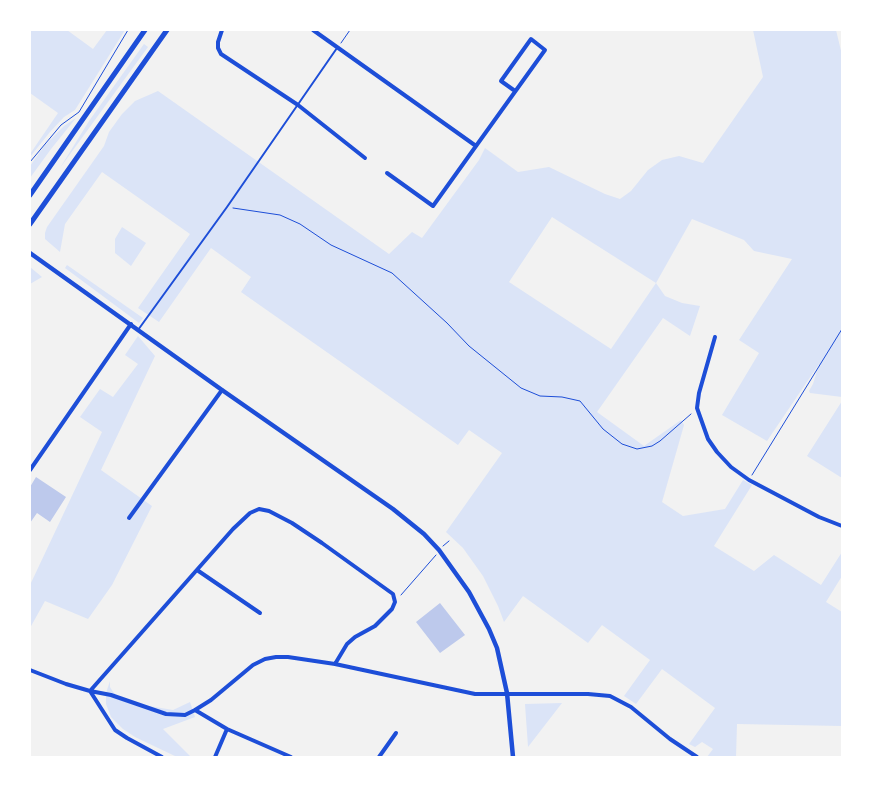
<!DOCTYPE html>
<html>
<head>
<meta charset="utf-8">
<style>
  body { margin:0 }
  #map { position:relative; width:872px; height:787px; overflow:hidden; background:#f2f2f2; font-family:"IBM Plex Serif",serif }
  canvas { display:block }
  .frame { position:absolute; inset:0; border:31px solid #fff; pointer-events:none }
</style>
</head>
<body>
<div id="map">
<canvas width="872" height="787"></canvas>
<div class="frame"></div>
</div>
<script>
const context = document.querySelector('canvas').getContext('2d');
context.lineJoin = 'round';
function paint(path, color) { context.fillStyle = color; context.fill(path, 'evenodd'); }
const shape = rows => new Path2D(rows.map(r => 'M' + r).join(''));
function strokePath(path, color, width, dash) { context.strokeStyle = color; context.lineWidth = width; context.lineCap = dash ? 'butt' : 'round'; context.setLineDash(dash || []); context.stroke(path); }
paint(shape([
  [30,30,67,30,93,49,107,30,125,30,75,110,64,117,50,132,30,157,30,154,58,113,30,93],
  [753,30,836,30,842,55,842,397,810,393,809,391,813,384,819,364,767,441,722,415,759,353,739,340,792,259,754,251,744,240,692,219,656,283,665,296,682,303,700,306,690,336,663,318,597,412,644,446,681,420,684,425,662,502,683,516,725,509,743,480,752,485,714,546,754,571,774,555,821,585,842,552,842,576,826,602,842,612,842,726,737,724,736,757,707,757,713,749,702,742,695,747,689,744,715,708,662,669,636,704,624,696,650,660,602,625,588,643,523,596,504,622,498,606,483,576,463,548,446,532,502,453,469,430,458,445,338,360,241,292,251,277,211,248,159,322,138,308,190,234,102,172,65,224,60,252,45,239,45,233,47,227,104,146,109,132,122,114,135,101,158,91,389,254,412,232,422,238,479,160,485,148,518,172,549,167,605,194,620,199,631,191,648,170,662,160,679,156,703,163,763,77],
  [552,217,656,283,611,349,509,282],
  [144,44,148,47,60,168,89,121],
  [76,118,51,149,30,178,30,166,45,145,64,126],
  [122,227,146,243,131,266,115,253,115,239],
  [67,265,143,318,139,323,65,268],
  [30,267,42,277,30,284],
  [138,336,155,356,101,470,152,506,112,585,88,619,45,601,30,628,30,585,102,432,80,417,100,389,113,397,138,364,125,355],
  [842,401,842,478,807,456],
  [110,681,110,687,113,692,118,696,143,705,173,710,190,702,195,717,163,729,191,757,177,757,135,737,123,729,111,717,106,704,106,693],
  [562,703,528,747,525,704]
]), '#dbe4f7');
paint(shape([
  [36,477,66,497,50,522,37,513,30,523,30,487],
  [440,603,465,635,440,653,416,622]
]), '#bdc9ec');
strokePath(shape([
  [341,43,350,30],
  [30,162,61,125,79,112,128,30],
  [233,208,280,215,300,224,331,245,392,273,447,323,469,346,521,388,540,396,562,397,580,401,603,429,622,444,637,449,652,446,660,441,691,414],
  [752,475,842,329],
  [443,546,449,541],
  [401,595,436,555]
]), '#1d4ed8', 1);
strokePath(shape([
  [138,330,227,207,337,48]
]), '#1d4ed8', 2);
strokePath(shape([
  [222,30,218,42,218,48,221,54,298,105,365,158],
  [313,30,476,146,545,50,531,39,501,81,515,91],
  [387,173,433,206,476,146],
  [715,337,699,393,697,408,708,439,717,452,731,467,749,480,819,517,842,526],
  [30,470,131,324],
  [129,518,222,390],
  [197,570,260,613],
  [30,670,66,684,90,691,111,695,166,714,185,715,195,710,227,729,291,757],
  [195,710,211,700,253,665,265,659,276,657,288,657,335,664,475,694,588,694,610,696,631,707,670,739,697,757],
  [162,757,127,738,115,730,90,691,233,529,250,513,259,509,269,511,292,523,322,543,393,594,395,602,392,609,375,626,355,637,347,644,335,664],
  [215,757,227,729],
  [379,757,396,733]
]), '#1d4ed8', 4);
strokePath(shape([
  [30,253,222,390,393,509,424,534,439,550,469,592,489,629,497,648,507,693,513,757]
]), '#1d4ed8', 4.5);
strokePath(shape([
  [30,195,145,30],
  [30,224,167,30]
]), '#1d4ed8', 5);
</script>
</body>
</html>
